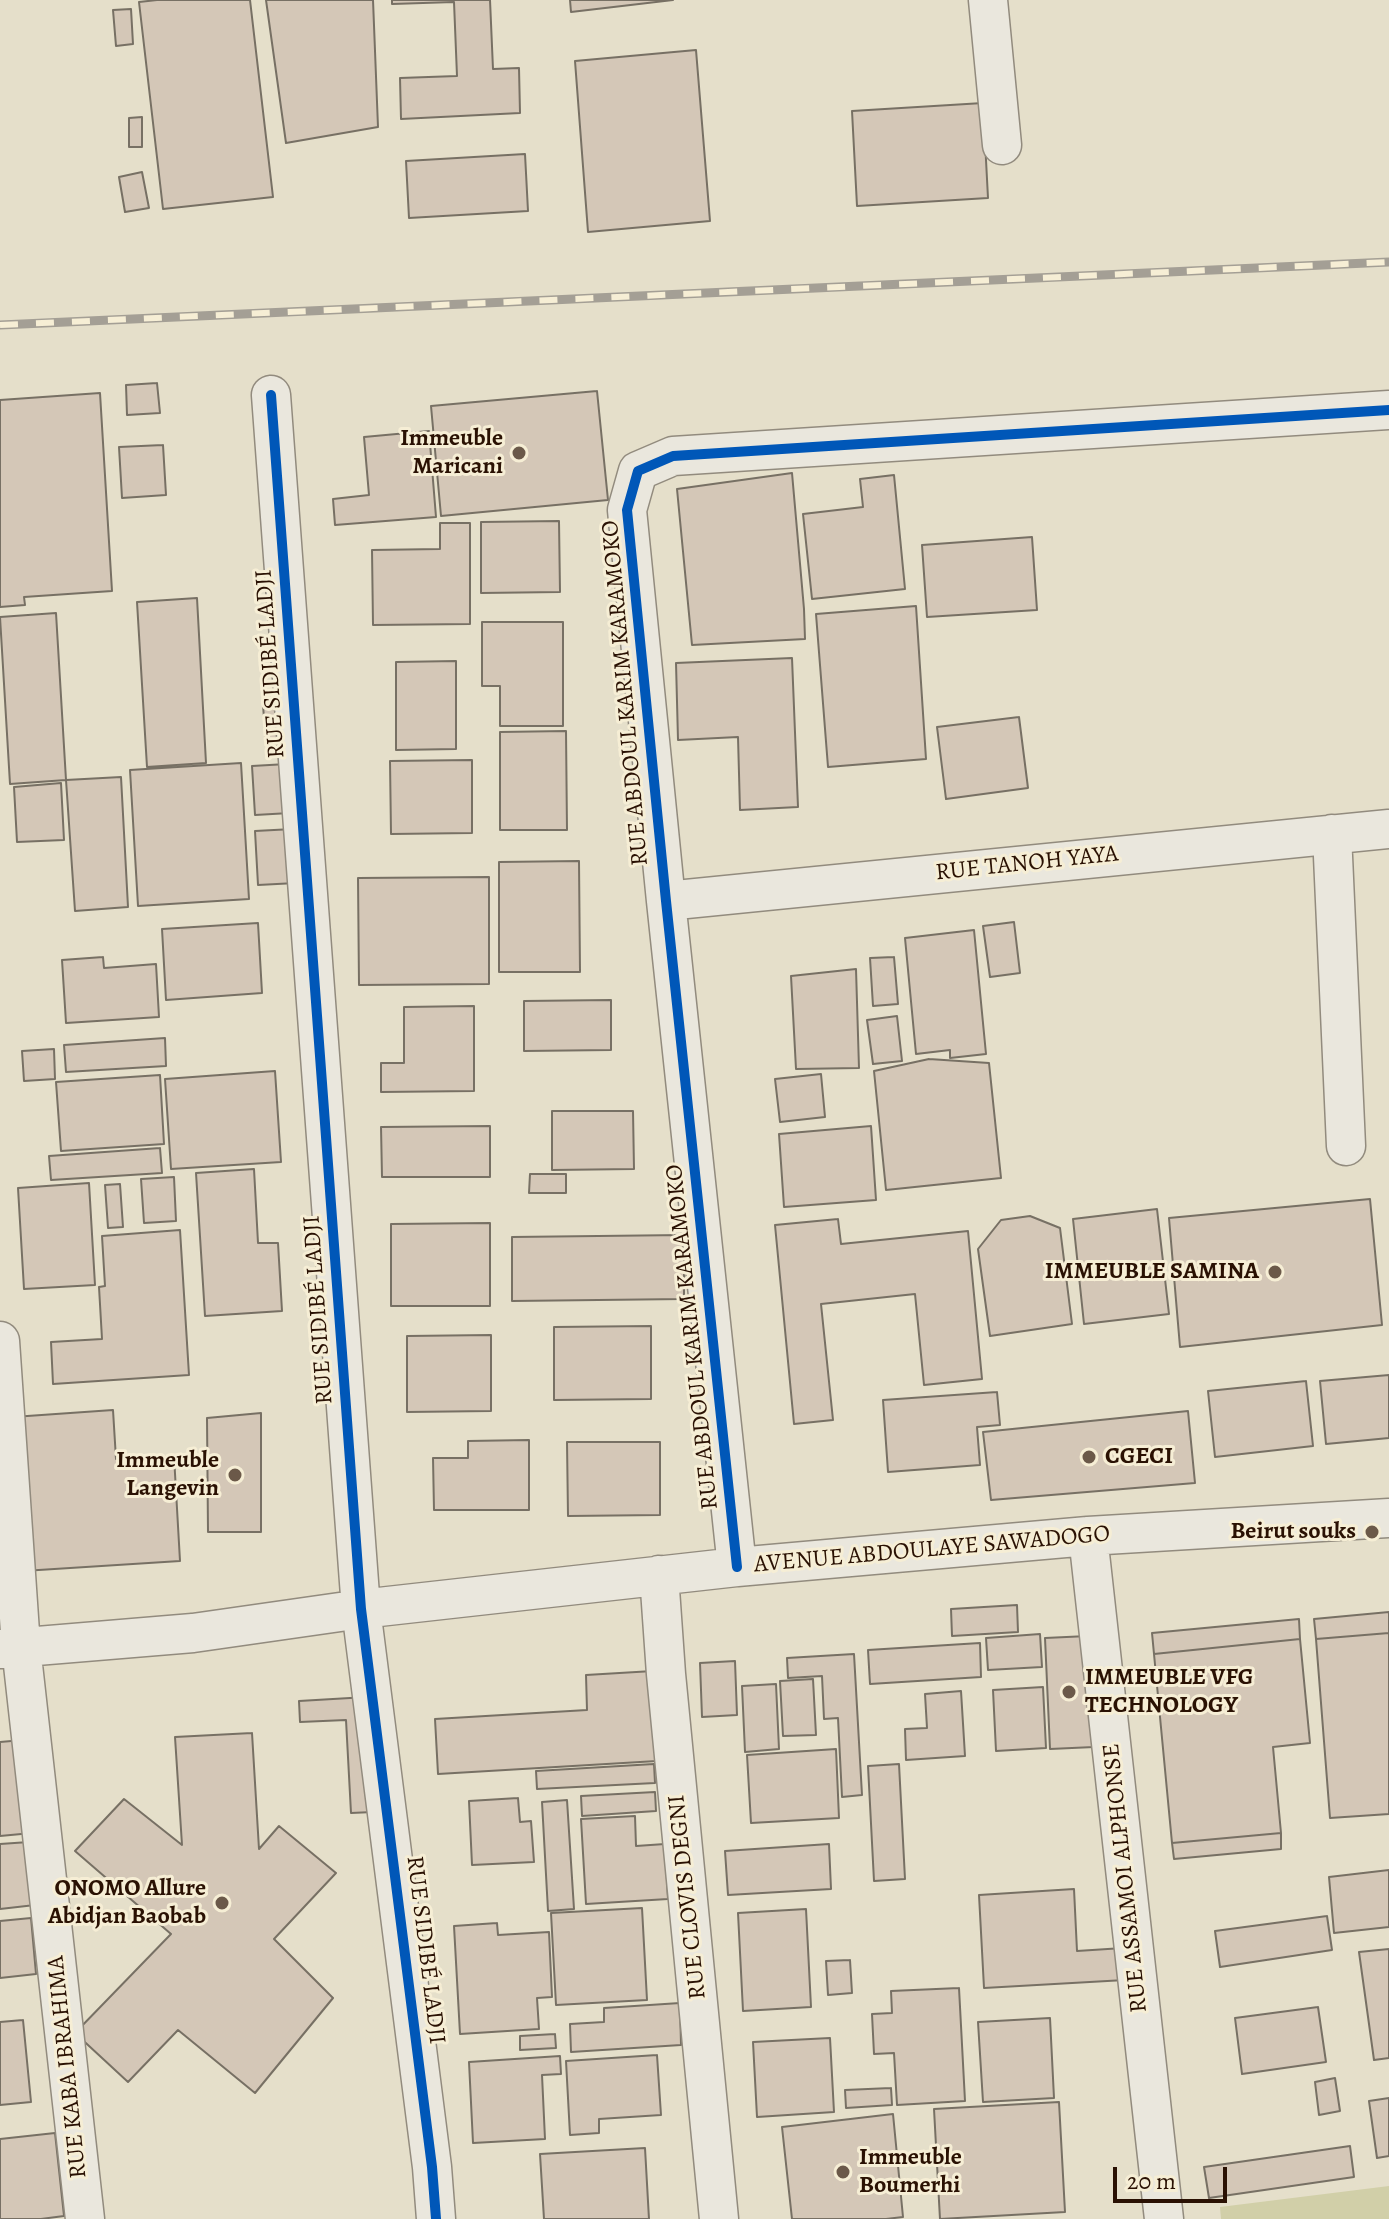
<!DOCTYPE html>
<html>
<head>
<meta charset="utf-8">
<style>
  body { margin:0 }
  #map { position:relative; width:1389px; height:2219px; overflow:hidden; background:#e5dfca; font-family:Alegreya,serif }
  canvas { display:block }
  .scale { position:absolute; left:1113px; top:2167px; width:114px; height:36px; box-sizing:border-box; border:4px solid #2a1103; border-top:0; padding-left:10px; font-size:24px; line-height:28px; white-space:nowrap; color:#2a1103; -webkit-text-stroke:6px #f6eed5; paint-order:stroke }
</style>
</head>
<body>
<div id="map">
<canvas width="1389" height="2219"></canvas>
<div class="scale">20 m</div>
</div>
<script>
const context = document.querySelector('canvas').getContext('2d');
context.lineJoin = 'round';
function paint(path, color) { context.fillStyle = color; context.fill(path, 'evenodd'); }
const shape = rows => new Path2D(rows.map(r => 'M' + r).join(''));
function strokePath(path, color, width, dash) { context.strokeStyle = color; context.lineWidth = width; context.lineCap = dash ? 'butt' : 'round'; context.setLineDash(dash || []); context.stroke(path); }
function write(font, color, halo, rows, align = 'center') {
  context.font = font + ' Alegreya,serif'; context.lineWidth = 6; context.setLineDash([]); context.textBaseline = 'middle'; context.strokeStyle = halo; context.fillStyle = color; for (const [text, x, y, turn = 0] of rows) {
    context.save(); context.translate(x, y); context.rotate((+turn || 0) * Math.PI / 180); context.textAlign = isNaN(turn) ? turn : align; if (halo) context.strokeText(text, 0, 0); context.fillText(text, 0, 0); context.restore();
  }
}
paint(shape([
  [1389,2186,1389,2219,1221,2219,1220,2207]
]), '#d1cfa8');
const building = shape([
  [157,0,250,0,273,197,163,209,139,2,157,0],
  [266,0,373,0,378,127,286,143,266,0],
  [392,0,490,0,493,69,519,68,520,113,401,119,400,78,457,76,454,2,392,4,392,0],
  [570,0,673,0,571,12,570,0],
  [131,9,133,44,116,46,113,10,131,9],
  [696,50,710,221,588,232,575,61,696,50],
  [983,103,988,198,857,206,852,111,983,103],
  [142,117,142,147,129,147,129,118,142,117],
  [525,154,528,211,409,218,406,161,525,154],
  [142,172,149,208,125,212,119,177,142,172],
  [157,383,160,413,127,415,126,385,157,383],
  [597,391,608,500,441,516,431,406,597,391],
  [100,393,112,591,24,597,25,605,0,607,0,400,100,393],
  [429,431,436,517,335,525,333,499,369,495,364,437,429,431],
  [163,445,166,495,122,498,119,447,163,445],
  [792,473,804,609,805,639,692,645,677,489,792,473],
  [894,475,905,589,812,599,803,514,863,507,860,479,894,475],
  [559,521,560,592,481,593,481,522,559,521],
  [440,523,470,523,470,624,373,625,372,550,440,549,440,523],
  [1032,537,1037,610,927,617,922,545,1032,537],
  [197,598,206,763,147,767,137,602,197,598],
  [916,606,926,759,828,767,816,614,916,606],
  [56,613,66,780,10,784,0,617,56,613],
  [482,622,563,622,563,726,500,726,500,686,482,686,482,622],
  [792,658,798,807,740,810,738,737,678,740,676,663,792,658],
  [456,661,456,749,396,750,396,662,456,661],
  [283,704,286,744,266,745,263,705,283,704],
  [1019,717,1028,788,946,799,937,727,1019,717],
  [566,731,567,830,500,830,500,732,566,731],
  [472,760,472,833,391,834,390,761,472,760],
  [241,763,249,899,138,906,130,770,241,763],
  [287,764,290,813,255,815,252,766,287,764],
  [121,777,128,907,75,911,66,780,121,777],
  [61,783,64,840,17,842,14,787,61,783],
  [293,829,296,883,258,885,255,831,293,829],
  [579,861,580,972,499,972,499,862,579,861],
  [489,877,489,984,359,985,358,878,489,877],
  [1014,922,1020,973,990,977,983,926,1014,922],
  [258,923,262,993,166,1000,162,929,258,923],
  [974,930,986,1054,950,1058,950,1050,916,1054,905,938,974,930],
  [103,957,104,968,156,964,159,1017,66,1023,62,960,103,957],
  [894,957,898,1004,873,1006,870,958,894,957],
  [856,969,859,1068,796,1069,791,976,856,969],
  [611,1000,611,1050,524,1051,524,1001,611,1000],
  [474,1006,474,1091,381,1092,381,1063,404,1063,404,1007,474,1006],
  [897,1016,902,1061,873,1064,867,1020,897,1016],
  [165,1038,166,1066,66,1072,64,1045,165,1038],
  [54,1049,55,1079,24,1081,22,1051,54,1049],
  [929,1059,989,1063,1001,1178,886,1190,874,1071,929,1059],
  [275,1071,281,1162,171,1169,165,1079,275,1071],
  [821,1074,825,1117,780,1122,775,1079,821,1074],
  [160,1075,164,1144,61,1151,56,1082,160,1075],
  [552,1111,633,1111,634,1169,552,1170,552,1111],
  [490,1126,490,1177,382,1177,381,1127,490,1126],
  [871,1126,876,1200,784,1207,779,1134,871,1126],
  [160,1148,162,1173,51,1180,49,1156,160,1148],
  [254,1169,258,1243,278,1243,282,1311,205,1316,196,1173,254,1169],
  [530,1174,566,1174,566,1193,529,1193,530,1174],
  [174,1177,176,1221,144,1223,141,1179,174,1177],
  [89,1183,95,1285,24,1289,18,1188,89,1183],
  [120,1184,123,1227,108,1228,105,1185,120,1184],
  [1370,1199,1382,1325,1180,1347,1169,1218,1370,1199],
  [1157,1209,1169,1314,1084,1324,1073,1219,1157,1209],
  [1030,1216,1060,1228,1072,1324,990,1336,978,1249,1001,1220,1030,1216],
  [838,1219,841,1244,968,1231,982,1379,924,1385,915,1294,821,1304,833,1420,794,1424,775,1225,838,1219],
  [490,1223,490,1306,391,1306,391,1224,490,1223],
  [180,1230,189,1375,53,1384,51,1342,102,1339,99,1287,105,1286,102,1236,180,1230],
  [684,1235,684,1299,512,1301,512,1237,684,1235],
  [651,1326,651,1399,554,1400,554,1327,651,1326],
  [491,1335,491,1411,407,1412,407,1336,491,1335],
  [1389,1375,1389,1438,1326,1444,1320,1381,1389,1375],
  [1306,1381,1313,1446,1215,1457,1208,1391,1306,1381],
  [997,1392,1000,1425,977,1427,980,1465,888,1472,883,1400,997,1392],
  [113,1410,116,1459,174,1456,180,1561,23,1571,13,1417,113,1410],
  [1188,1411,1195,1483,991,1500,983,1432,1188,1411],
  [261,1413,261,1532,208,1532,207,1418,261,1413],
  [529,1440,529,1510,434,1510,433,1458,468,1458,468,1441,529,1440],
  [567,1442,660,1442,660,1515,568,1516,567,1442],
  [1017,1605,1018,1632,952,1636,951,1609,1017,1605],
  [1389,1612,1389,1633,1316,1639,1314,1619,1389,1612],
  [1299,1619,1300,1639,1154,1654,1152,1633,1299,1619],
  [1389,1633,1389,1814,1330,1818,1316,1639,1389,1633],
  [1040,1634,1042,1667,988,1670,986,1638,1040,1634],
  [1088,1636,1094,1747,1050,1749,1045,1638,1088,1636],
  [1300,1639,1310,1743,1273,1747,1281,1833,1172,1843,1154,1654,1300,1639],
  [980,1643,981,1677,870,1684,868,1650,980,1643],
  [854,1654,862,1795,842,1797,838,1718,824,1719,822,1676,788,1678,787,1658,854,1654],
  [735,1661,737,1715,702,1717,700,1663,735,1661],
  [653,1671,657,1761,438,1774,435,1719,587,1710,586,1675,653,1671],
  [813,1679,816,1735,783,1736,780,1681,813,1679],
  [776,1684,779,1749,745,1752,742,1686,776,1684],
  [1043,1687,1046,1748,996,1751,993,1690,1043,1687],
  [961,1691,965,1756,906,1760,905,1729,927,1728,925,1694,961,1691],
  [367,1697,373,1812,351,1813,346,1720,300,1722,299,1701,367,1697],
  [252,1733,259,1849,279,1826,336,1873,274,1939,333,1998,255,2093,178,2030,128,2082,75,2033,171,1934,75,1851,124,1799,182,1845,175,1737,252,1733],
  [23,1740,32,1833,0,1836,0,1742,23,1740],
  [836,1749,839,1818,751,1823,747,1755,836,1749],
  [654,1764,655,1783,537,1789,536,1771,654,1764],
  [899,1764,905,1879,874,1881,868,1766,899,1764],
  [655,1792,656,1811,582,1816,581,1796,655,1792],
  [518,1798,520,1822,531,1821,534,1862,472,1865,469,1801,518,1798],
  [567,1800,574,1909,548,1911,542,1802,567,1800],
  [635,1816,636,1846,665,1844,668,1899,586,1904,581,1819,635,1816],
  [1281,1833,1281,1849,1174,1859,1172,1843,1281,1833],
  [29,1842,35,1905,0,1909,0,1844,29,1842],
  [829,1844,831,1889,728,1895,725,1851,829,1844],
  [1389,1870,1389,1927,1334,1933,1329,1877,1389,1870],
  [1074,1889,1077,1951,1123,1948,1125,1980,984,1988,979,1895,1074,1889],
  [642,1908,647,2000,556,2005,551,1913,642,1908],
  [806,1909,811,2007,743,2011,738,1913,806,1909],
  [1327,1916,1332,1950,1220,1967,1215,1931,1327,1916],
  [31,1918,36,1974,0,1978,0,1921,31,1918],
  [497,1923,498,1935,549,1932,552,1997,537,1998,539,2029,460,2034,454,1926,497,1923],
  [1389,1949,1389,2058,1374,2060,1359,1952,1389,1949],
  [850,1960,852,1993,828,1995,826,1961,850,1960],
  [959,1988,965,2101,897,2105,894,2053,874,2054,872,2014,892,2013,891,1991,959,1988],
  [680,2003,681,2045,571,2052,570,2024,604,2022,604,2008,680,2003],
  [1318,2007,1326,2062,1242,2074,1235,2018,1318,2007],
  [1050,2018,1054,2098,983,2102,978,2022,1050,2018],
  [23,2020,31,2102,0,2105,0,2022,23,2020],
  [555,2034,556,2048,520,2050,520,2036,555,2034],
  [830,2038,834,2112,757,2117,753,2042,830,2038],
  [657,2055,661,2115,599,2119,599,2133,570,2135,566,2061,657,2055],
  [560,2056,561,2074,542,2075,545,2139,473,2143,469,2062,560,2056],
  [1335,2078,1340,2111,1319,2115,1315,2082,1335,2078],
  [891,2088,892,2105,846,2108,845,2090,891,2088],
  [1389,2098,1389,2156,1377,2158,1369,2101,1389,2098],
  [1059,2102,1065,2212,940,2219,934,2109,1059,2102],
  [893,2114,903,2217,886,2219,792,2219,782,2127,893,2114],
  [55,2133,64,2216,41,2219,0,2219,0,2139,55,2133],
  [1350,2146,1354,2177,1209,2198,1204,2167,1350,2146],
  [645,2148,649,2219,544,2219,540,2154,645,2148]
]);
paint(building, '#d4c7b7');
strokePath(building, '#777064', 2);
const minor = shape([
  [988,0,1002,145],
  [271,395,361,1609,432,2167,436,2219],
  [1332,834,1346,1146],
  [666,901,1389,829],
  [0,1341,21,1647,85,2219],
  [1088,1536,1164,2219],
  [737,1567,666,901,627,510,638,471,673,456,1389,410],
  [659,1575,666,1674,719,2219],
  [0,1649,193,1633,361,1609,737,1567,1088,1536,1389,1518]
]);
strokePath(minor, '#928b7e', 41);
strokePath(minor, '#eae7dd', 38);
const rail = shape([
  [0,325,1389,262]
]);
strokePath(rail, '#a49f95', 9);
strokePath(rail, '#f6eed5', 6, [18]);
strokePath(shape([
  [271,395,361,1609,432,2167,436,2219],
  [737,1567,666,901,627,510,638,471,673,456,1389,410]
]), '#0057b8', 10);
for (const [x, y, r, color] of [
  [519,453,8,"#6b5949"],
  [1275,1272,8,"#6b5949"],
  [1089,1457,8,"#6b5949"],
  [235,1475,8,"#6b5949"],
  [1372,1532,8,"#6b5949"],
  [1069,1692,8,"#6b5949"],
  [222,1903,8,"#6b5949"],
  [843,2172,8,"#6b5949"]
]) { const dot = new Path2D(); dot.arc(x, y, r, 0, 2 * Math.PI); context.fillStyle = color; context.fill(dot); strokePath(dot, '#f6eed5', 3); }
write('bold 24px', '#2a1103', '#f6eed5', [
  ["Immeuble",503,439],
  ["Maricani",503,467],
  ["IMMEUBLE SAMINA",1259,1272],
  ["CGECI",1105,1457,"left"],
  ["Immeuble",219,1461],
  ["Langevin",219,1489],
  ["Beirut souks",1356,1532],
  ["IMMEUBLE VFG",1085,1678,"left"],
  ["TECHNOLOGY",1085,1706,"left"],
  ["ONOMO Allure",206,1889],
  ["Abidjan Baobab",206,1917],
  ["Immeuble",859,2158,"left"],
  ["Boumerhi",859,2186,"left"]
], 'right');
write('24px', '#2a1103', '#f6eed5', [
  ["RUE SIDIBÉ LADJI",271,664,-94],
  ["RUE ABDOUL KARIM KARAMOKO",626,693,-95],
  ["RUE TANOH YAYA",1027,864,-6],
  ["RUE SIDIBÉ LADJI",319,1310,-94],
  ["RUE ABDOUL KARIM KARAMOKO",693,1337,-96],
  ["AVENUE ABDOULAYE SAWADOGO",932,1550,-5],
  ["RUE ASSAMOI ALPHONSE",1126,1878,-96],
  ["RUE CLOVIS DEGNI",688,1897,-96],
  ["RUE SIDIBÉ LADJI",425,1950,83],
  ["RUE KABA IBRAHIMA",68,2067,-96]
]);
</script>
</body>
</html>
